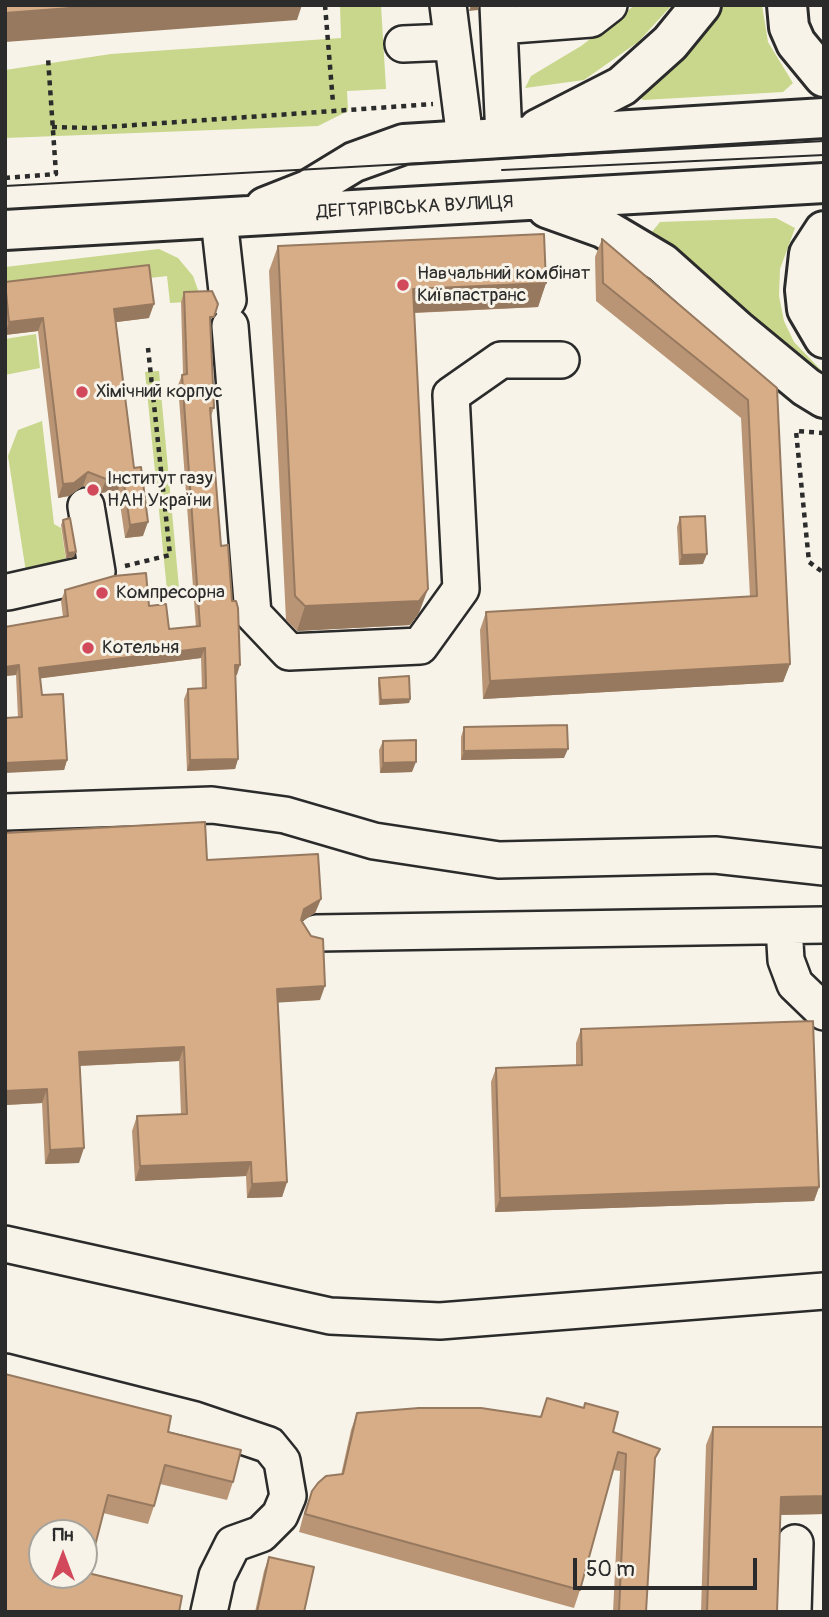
<!DOCTYPE html>
<html>
<head>
<meta charset="utf-8">
<style>
  body { margin:0 }
  #map { position:relative; width:829px; height:1617px; overflow:hidden; background:#f7f3e8; font-family:Pangolin,sans-serif }
  canvas { display:block }
  .frame { position:absolute; inset:0; border:7px solid #2b2b2b; pointer-events:none }
  .north { position:absolute; left:28px; top:1519px; width:70px; height:70px; box-sizing:border-box; background:#f7f3e8; border:2px solid #a5a39c; border-radius:50%; rotate:0deg; font-size:19px; font-weight:700; line-height:28px; text-align:center; color:#2b2b2b }
  .north::after { content:''; display:block; margin:auto; width:24px; height:32px; background:#d1495b; clip-path:polygon(50% 0,100% 100%,50% 72%,0 100%) }
  .scale { position:absolute; left:573px; top:1558px; width:184px; height:32px; box-sizing:border-box; border:4px solid #2b2b2b; border-top:0; padding-left:9px; font-size:21px; line-height:24px; white-space:nowrap; color:#2b2b2b; -webkit-text-stroke:5px #f7f3e8; paint-order:stroke }
</style>
</head>
<body>
<div id="map">
<canvas width="829" height="1617"></canvas>
<div class="frame"></div>
<div class="north">Пн</div>
<div class="scale">50 m</div>
</div>
<script>
const context = document.querySelector('canvas').getContext('2d');
context.lineJoin = 'round';
function paint(path, color) { context.fillStyle = color; context.fill(path, 'evenodd'); }
const shape = rows => new Path2D(rows.map(r => 'M' + r).join(''));
function strokePath(path, color, width, dash) { context.strokeStyle = color; context.lineWidth = width; context.lineCap = dash ? 'butt' : 'round'; context.setLineDash(dash || []); context.stroke(path); }
function write(font, color, halo, rows, align = 'center') {
  context.font = font + ' Pangolin,sans-serif'; context.lineWidth = 6; context.setLineDash([]); context.textBaseline = 'middle'; context.strokeStyle = halo; context.fillStyle = color; for (const [text, x, y, turn = 0] of rows) {
    context.save(); context.translate(x, y); context.rotate((+turn || 0) * Math.PI / 180); context.textAlign = isNaN(turn) ? turn : align; if (halo) context.strokeText(text, 0, 0); context.fillText(text, 0, 0); context.restore();
  }
}
paint(shape([
  [340,5,381,5,386,89,347,91,348,111,318,126,5,138,5,70,111,54,341,38],
  [635,5,672,5,638,42,584,80,525,88,531,76,581,46],
  [723,5,762,5,768,42,793,83,783,92,643,100,638,95,674,63],
  [776,218,795,228,780,269,779,296,784,321,794,342,821,370,816,374,651,233,660,222],
  [159,249,178,258,193,276,202,301,170,303,167,276,5,295,5,267],
  [36,334,40,368,5,375,5,339],
  [159,371,180,599,168,600,145,372],
  [42,421,54,524,61,528,67,566,26,572,8,456,18,430]
]), '#c8d78b');
const minor = shape([
  [448,5,465,139],
  [498,5,504,137],
  [499,26,591,19,609,5],
  [403,44,450,42],
  [219,219,228,300],
  [230,326,253,614,289,652,420,646,461,589,451,395,501,360,561,360],
  [8,592,97,572,86,506],
  [5,812,212,805,285,815,374,841,499,860,715,855,824,867],
  [784,926,786,960,795,984,824,1012],
  [316,933,824,925],
  [5,1244,330,1316,440,1321,824,1291],
  [5,1372,195,1420,269,1445,282,1461,288,1496,280,1515,261,1534,233,1544,217,1576,209,1612],
  [793,1612,795,1543]
]);
const major = shape([
  [787,5,789,27,796,43,824,77],
  [538,129,622,86,670,43,701,5],
  [265,207,308,190,354,162,404,144,824,118],
  [547,208,603,228,662,263,737,330,806,387,824,398],
  [5,230,824,183],
  [824,231,809,254,805,290,807,309,824,338]
]);
strokePath(minor, '#2b2b2b', 40);
strokePath(major, '#2b2b2b', 44);
strokePath(shape([
  [325,5,333,103],
  [52,127,92,128,433,104],
  [5,178,56,174,48,58],
  [824,433,796,431,809,562,824,573],
  [125,566,170,555,148,348]
]), '#2b2b2b', 4.5, [5, 5]);
strokePath(minor, '#f7f3e8', 35);
strokePath(major, '#f7f3e8', 38);
strokePath(shape([
  [502,170,824,155],
  [5,186,824,141]
]), '#2b2b2b', 2);
paint(shape([
  [602,239,777,388,790,664,783,682,483,699,480,630,486,612,750,597,741,418,596,301,595,257],
  [278,246,546,283,538,307,415,313,419,613,410,625,297,631,286,620,269,271],
  [5,282,149,318,116,322,143,536,125,538,118,490,101,493,83,486,69,496,58,498,38,331,5,335],
  [184,292,211,325,214,408,211,416,221,546,237,675,235,675,238,759,235,769,187,771,184,699,188,689,202,688,201,658,40,678,42,695,67,760,64,770,18,718,16,675,5,676,63,617,61,601,65,590,149,606,169,629,196,627,178,385,182,375,183,374,181,302],
  [680,517,703,564,679,565,677,527],
  [63,520,74,557,66,558,61,525],
  [379,678,410,699,409,703,379,705,378,683],
  [464,727,564,758,461,760,461,737],
  [383,741,412,772,380,773,379,750],
  [5,833,207,860,321,899,315,913,302,921,320,1000,278,1002,287,1182,282,1197,247,1198,246,1176,135,1181,132,1131,137,1116,181,1114,179,1061,79,1066,79,1163,45,1164,42,1103,5,1105],
  [581,1029,819,1187,814,1201,495,1212,491,1082,496,1068,576,1065,576,1043],
  [5,1374,168,1432,233,1482,227,1500,160,1484,154,1506,148,1524,103,1513,88,1573,5,1612],
  [547,1398,613,1432,655,1463,646,1612,613,1612,620,1471,613,1470,580,1590,574,1608,299,1532,305,1509,312,1491,341,1475,351,1430,357,1413,540,1417],
  [713,1427,824,1427,824,1514,780,1515,777,1612,701,1612,706,1445],
  [269,1557,304,1612,255,1612,264,1571]
]), '#b99575');
paint(shape([
  [109,5,302,5,297,20,5,42,5,13],
  [471,5,480,5,478,10,469,11],
  [546,283,538,307,405,313,413,289],
  [154,304,149,318,109,323,114,309],
  [43,318,38,331,5,335,9,322],
  [88,472,83,486,69,496,58,498,63,484],
  [123,477,118,490,101,493,106,479],
  [148,522,143,536,125,538,130,525],
  [76,552,74,557,66,558,68,553],
  [707,554,703,564,679,565,682,555],
  [428,589,419,613,410,625,297,631,305,606],
  [205,648,201,658,36,679,39,668],
  [790,664,783,682,483,699,490,681],
  [19,665,16,675,5,676,5,667],
  [235,665,240,665,237,675,231,675],
  [410,699,409,703,379,705,381,700],
  [568,749,564,758,461,760,464,751],
  [238,759,235,769,187,771,190,760],
  [67,760,64,770,5,773,5,763],
  [416,762,412,772,380,773,383,763],
  [321,899,315,913,299,923,304,909],
  [325,986,320,1000,272,1003,277,989],
  [184,1047,179,1061,74,1066,79,1052],
  [47,1089,42,1103,5,1105,5,1091],
  [84,1148,79,1163,45,1164,50,1150],
  [251,1162,246,1176,135,1181,140,1166],
  [287,1182,282,1197,247,1198,252,1184],
  [819,1187,814,1201,495,1212,500,1198],
  [824,1496,824,1514,774,1515,781,1497]
]), '#96795f');
const building = shape([
  [5,5,109,5,5,13,5,5],
  [544,234,546,283,413,289,428,589,419,601,305,606,295,596,278,246,544,234],
  [602,239,777,388,790,664,490,681,486,612,757,596,748,400,603,283,602,239],
  [149,265,154,304,114,309,134,468,141,467,148,522,130,525,123,477,106,479,88,472,74,483,63,484,43,318,9,322,5,282,149,265],
  [212,291,218,304,214,317,210,317,214,408,210,408,221,546,228,545,232,601,236,601,238,608,240,665,235,665,238,759,190,760,188,689,206,688,205,648,39,668,42,695,63,694,67,760,5,763,5,718,22,717,19,665,5,667,5,627,68,616,65,590,114,576,146,573,149,606,166,604,169,629,200,626,182,375,187,374,184,292,212,291],
  [705,516,707,554,682,555,680,517,705,516],
  [70,518,76,552,68,553,63,520,70,518],
  [409,676,410,699,381,700,379,678,409,676],
  [567,725,568,749,464,751,464,727,567,725],
  [416,740,416,762,383,763,383,741,416,740],
  [205,822,207,860,318,854,321,899,304,909,301,920,311,936,323,939,325,986,277,989,287,1182,252,1184,251,1162,140,1166,137,1116,187,1114,184,1047,79,1052,84,1148,50,1150,47,1089,5,1091,5,833,205,822],
  [813,1021,819,1187,500,1198,496,1068,582,1065,581,1029,813,1021],
  [5,1374,171,1416,168,1432,241,1450,233,1482,165,1465,154,1506,108,1495,88,1573,182,1596,179,1612,5,1612,5,1374],
  [42,1533,84,1533,84,1575,42,1575,42,1533],
  [547,1398,584,1408,585,1403,618,1412,613,1432,660,1449,655,1458,646,1612,619,1612,626,1454,618,1452,580,1590,305,1514,312,1491,318,1483,326,1476,343,1474,357,1413,419,1408,481,1408,541,1417,547,1398],
  [713,1427,824,1427,824,1496,781,1497,777,1612,707,1612,713,1427],
  [269,1557,314,1567,304,1612,257,1612,269,1557]
]);
paint(building, '#d7ad88');
strokePath(building, '#96795f', 2);
for (const [x, y, r, color] of [
  [403,285,7,"#d1495b"],
  [82,392,7,"#d1495b"],
  [93,490,7,"#d1495b"],
  [102,593,7,"#d1495b"],
  [88,648,7,"#d1495b"]
]) { const dot = new Path2D(); dot.arc(x, y, r, 0, 2 * Math.PI); context.fillStyle = color; context.fill(dot); strokePath(dot, '#f7f3e8', 2.5); }
write('19px', '#2b2b2b', '#f7f3e8', [
  ["ДЕГТЯРІВСЬКА ВУЛИЦЯ",415,208,-3]
]);
write('19px', '#2b2b2b', '#f7f3e8', [
  ["Навчальний комбінат",417,274],
  ["Київпастранс",417,296],
  ["Хімічний корпус",96,392],
  ["Інститут газу",107,479],
  ["НАН України",107,501],
  ["Компресорна",116,593],
  ["Котельня",102,648]
], 'left');
</script>
</body>
</html>
